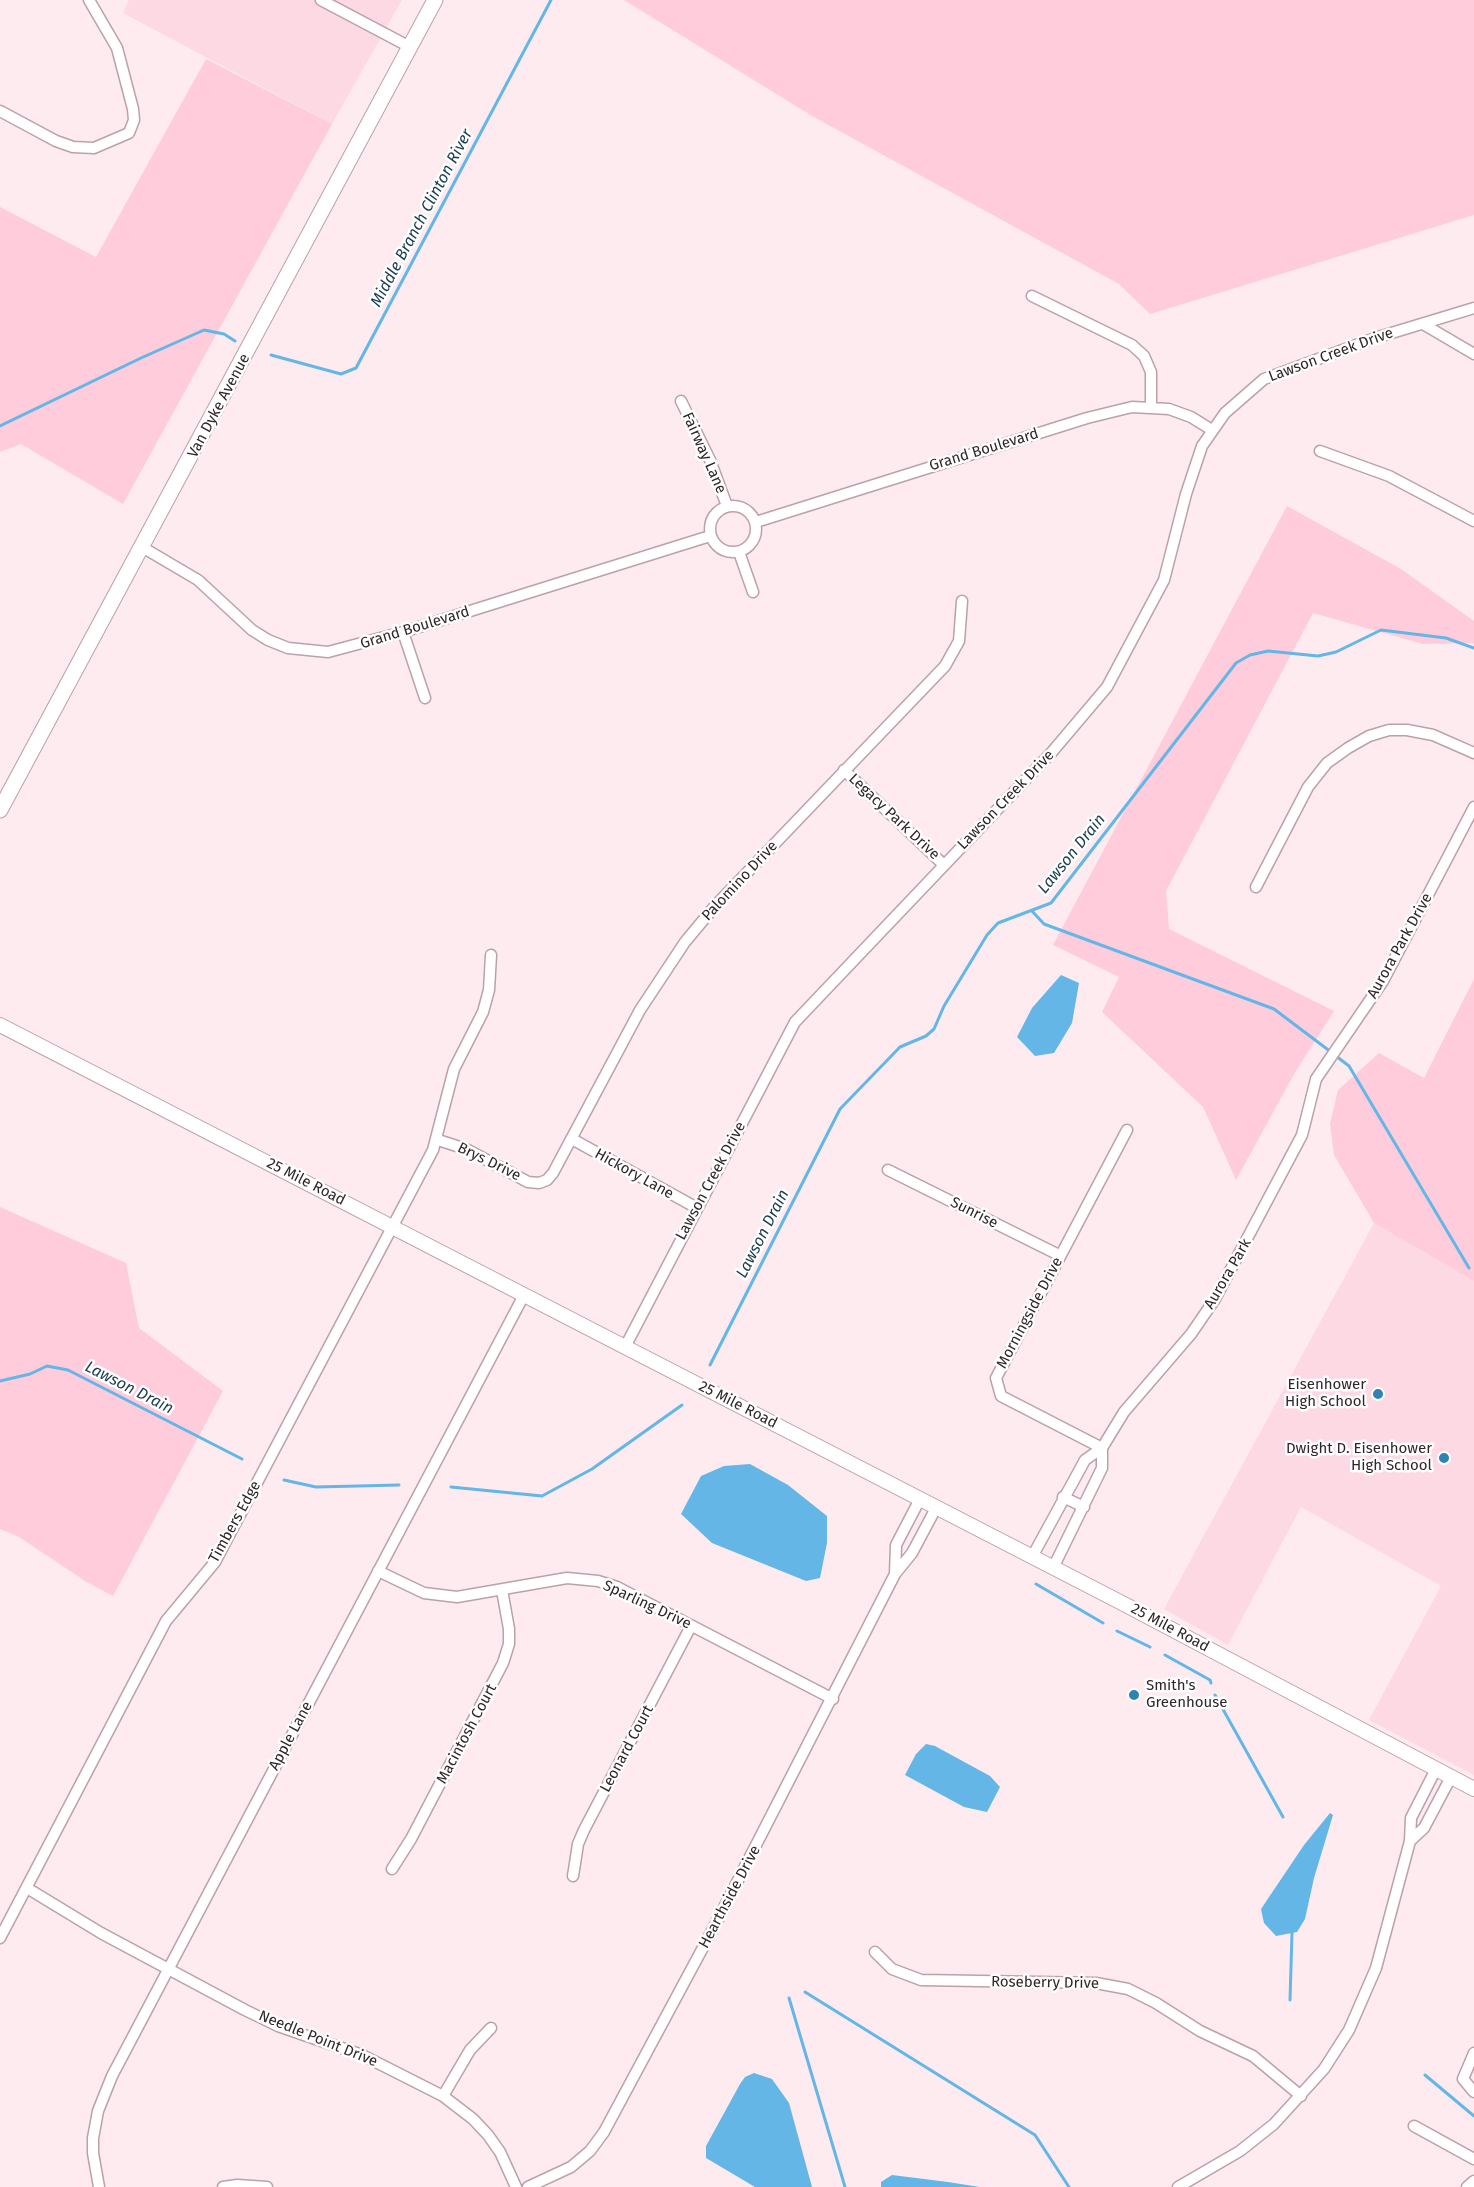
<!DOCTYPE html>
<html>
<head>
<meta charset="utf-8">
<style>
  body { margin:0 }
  canvas { display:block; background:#fdebf0 }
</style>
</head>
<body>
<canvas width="1474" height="2187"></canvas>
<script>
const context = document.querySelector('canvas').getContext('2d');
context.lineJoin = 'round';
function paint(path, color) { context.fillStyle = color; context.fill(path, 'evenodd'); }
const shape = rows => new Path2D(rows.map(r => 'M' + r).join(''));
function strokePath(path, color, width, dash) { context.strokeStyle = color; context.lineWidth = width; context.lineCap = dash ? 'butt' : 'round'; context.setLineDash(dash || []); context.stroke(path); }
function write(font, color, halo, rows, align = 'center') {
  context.font = font + ' "Fira Sans",sans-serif'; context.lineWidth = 5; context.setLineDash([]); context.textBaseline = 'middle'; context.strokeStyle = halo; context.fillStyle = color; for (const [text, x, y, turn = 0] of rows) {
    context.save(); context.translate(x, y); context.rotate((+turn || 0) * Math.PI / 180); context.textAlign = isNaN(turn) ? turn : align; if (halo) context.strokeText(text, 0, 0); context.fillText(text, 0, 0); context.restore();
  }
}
paint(shape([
  [129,0,402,0,332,124,123,13],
  [1374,1223,1474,1281,1474,1775,1369,1720,1441,1586,1301,1507,1228,1645,1164,1609]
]), '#fdd9e3');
paint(shape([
  [624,0,1474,0,1474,215,1150,314,1119,284,812,116],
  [206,59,332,124,123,504,21,444,0,452,0,207,96,257],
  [1287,506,1401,569,1474,621,1474,643,1423,644,1313,613,1166,891,1169,929,1334,1011,1293,1076,1236,1180,1203,1107,1102,1012,1119,977,1053,945],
  [1474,979,1474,1281,1374,1223,1334,1155,1330,1124,1338,1090,1379,1053,1424,1078],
  [0,1207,126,1263,139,1328,223,1391,113,1596,85,1581,19,1537,0,1529]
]), '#feccdb');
paint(shape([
  [1061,975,1079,983,1072,1023,1054,1053,1035,1056,1017,1037,1032,1008],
  [750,1464,788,1485,827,1516,827,1543,820,1578,806,1581,712,1543,681,1514,701,1476,724,1466],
  [926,1744,935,1746,990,1776,1000,1787,987,1812,964,1807,905,1775,916,1754],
  [1330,1813,1333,1815,1314,1878,1305,1919,1297,1932,1276,1936,1264,1923,1261,1909,1304,1845],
  [754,2073,772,2079,789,2103,812,2187,755,2187,706,2158,706,2146,740,2084,745,2077],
  [892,2175,948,2182,980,2187,881,2187,881,2182]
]), '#64b6e7');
strokePath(shape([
  [271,355,341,374,356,368,551,0],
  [0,426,141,358,204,330,224,334,235,341],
  [1032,911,1044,924,1274,1009,1331,1052],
  [1336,1056,1349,1066,1469,1268],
  [710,1365,840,1109,900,1047,926,1036,934,1029,944,1006,987,935,998,923,1051,903,1236,663,1250,655,1268,651,1318,656,1336,652,1381,630,1446,638,1474,648],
  [0,1381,30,1374,47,1366,68,1370,242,1459],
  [284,1480,316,1487,399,1485],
  [451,1487,542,1496,592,1469,682,1405],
  [1036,1584,1103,1623],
  [1117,1631,1150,1647],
  [1165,1655,1210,1680,1211,1683],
  [1215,1695,1283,1817],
  [805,1992,1035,2135,1069,2187],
  [789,1998,845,2187],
  [1290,2000,1292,1933],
  [1425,2075,1474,2116]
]), '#64b6e7', 3);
const minor = shape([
  [321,0,410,47],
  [0,111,56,141,73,147,94,148,129,133,134,120,133,109,117,48,89,0],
  [1032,296,1132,345,1144,356,1151,372,1151,407],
  [1423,324,1474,354],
  [681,401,710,460,727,506],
  [1320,451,1389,476,1474,521],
  '710 529a23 23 0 1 1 46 0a23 23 0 1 1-46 0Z',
  [756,522,1087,418,1132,407,1169,409,1191,417,1212,430],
  [142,547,198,580,252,630,268,640,288,648,328,652,403,632,710,536],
  [739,552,753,592],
  [403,632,425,698],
  [844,770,944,865],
  [1256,887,1308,787,1327,763,1348,748,1369,736,1389,730,1407,730,1433,735,1474,753],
  [572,1139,697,1208],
  [438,1140,466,1149,528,1182,539,1183,547,1180,553,1173,640,1010,685,942,715,906,945,666,959,641,962,601],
  [888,1170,1059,1255],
  [625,1347,795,1022,1052,752,1107,687,1164,580,1186,494,1202,446,1225,413,1264,379,1375,338,1474,308],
  [1102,1448,1001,1396,996,1378,1127,1130],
  [1063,1497,1084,1507],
  [1032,1557,1085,1460,1102,1448,1124,1412,1191,1334,1215,1299,1302,1135,1316,1079,1383,981,1474,807],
  [1053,1568,1102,1468,1102,1448],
  [378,1571,424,1593,457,1597,567,1578,598,1581,617,1587,833,1699],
  [895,1574,896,1545,920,1499],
  [1436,1769,1411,1818,1410,1841,1424,1828,1451,1777],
  [392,1869,411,1839,503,1663,509,1644,509,1629,502,1590],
  [573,1876,578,1844,584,1830,691,1626],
  [27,1888,101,1933,245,2010,278,2026,362,2055,443,2096,473,2119,488,2135,500,2152,516,2187],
  [0,1938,166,1621,215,1562,433,1150,454,1069,483,1012,489,990,491,955],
  [875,1952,892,1969,921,1980,1096,1983,1128,1989,1156,2003,1200,2031,1253,2056,1301,2096],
  [1474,2053,1463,2079,1474,2092],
  [443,2096,470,2050,491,2028],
  [1414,2126,1474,2159],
  [99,2187,93,2153,93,2138,98,2111,112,2076,524,1295],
  [223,2187,237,2185,267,2187],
  [528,2187,571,2167,590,2151,604,2132,714,1927,895,1574,912,1553,936,1508],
  [1178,2187,1240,2151,1274,2124,1324,2069,1349,2030,1376,1968,1410,1841],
  [1467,2187,1474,2181]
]);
const tertiary = shape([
  [0,1025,1122,1603,1474,1789]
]);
const secondary = shape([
  [0,810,435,0]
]);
strokePath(minor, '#bca1a9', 13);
strokePath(tertiary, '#bca1a9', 16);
strokePath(secondary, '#bca1a9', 17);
strokePath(minor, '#fff', 10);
strokePath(tertiary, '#fff', 14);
strokePath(secondary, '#fff', 15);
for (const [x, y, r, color] of [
  [1378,1394,6,"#2d84b3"],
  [1444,1458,6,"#2d84b3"],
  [1134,1695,6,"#2d84b3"]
]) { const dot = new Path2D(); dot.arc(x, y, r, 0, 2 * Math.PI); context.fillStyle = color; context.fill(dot); strokePath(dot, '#fefefe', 2); }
write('15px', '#302528', '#fefefe', [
  ["Lawson Creek Drive",1331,355,-20],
  ["Van Dyke Avenue",219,406,-62],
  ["Grand Boulevard",984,450,-17],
  ["Fairway Lane",704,453,66],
  ["Grand Boulevard",415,628,-17],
  ["Lawson Creek Drive",1006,800,-46],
  ["Legacy Park Drive",894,817,43],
  ["Palomino Drive",740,881,-47],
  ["Aurora Park Drive",1400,946,-61],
  ["Brys Drive",489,1162,26],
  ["Hickory Lane",634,1174,29],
  ["Lawson Creek Drive",711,1181,-62],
  ["25 Mile Road",306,1182,27],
  ["Sunrise",974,1213,27],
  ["Aurora Park",1228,1274,-60],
  ["Morningside Drive",1030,1313,-62],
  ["25 Mile Road",738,1405,27],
  ["Timbers Edge",235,1522,-61],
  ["Sparling Drive",647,1605,25],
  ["25 Mile Road",1170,1628,28],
  ["Macintosh Court",467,1734,-62],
  ["Apple Lane",291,1736,-62],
  ["Leonard Court",627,1749,-62],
  ["Hearthside Drive",730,1897,-62],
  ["Roseberry Drive",1045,1983,1],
  ["Needle Point Drive",318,2039,22]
]);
write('15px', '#302528', '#fefefe', [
  ["Eisenhower",1366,1385],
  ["High School",1366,1402],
  ["Dwight D. Eisenhower",1432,1449],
  ["High School",1432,1466],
  ["Smith's",1146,1686,"left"],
  ["Greenhouse",1146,1703,"left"]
], 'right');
write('italic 16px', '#183c50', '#fefefe', [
  ["Middle Branch Clinton River",422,218,-62],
  ["Lawson Drain",1072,854,-51],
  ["Lawson Drain",763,1234,-63],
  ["Lawson Drain",129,1388,27]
]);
</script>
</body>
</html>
